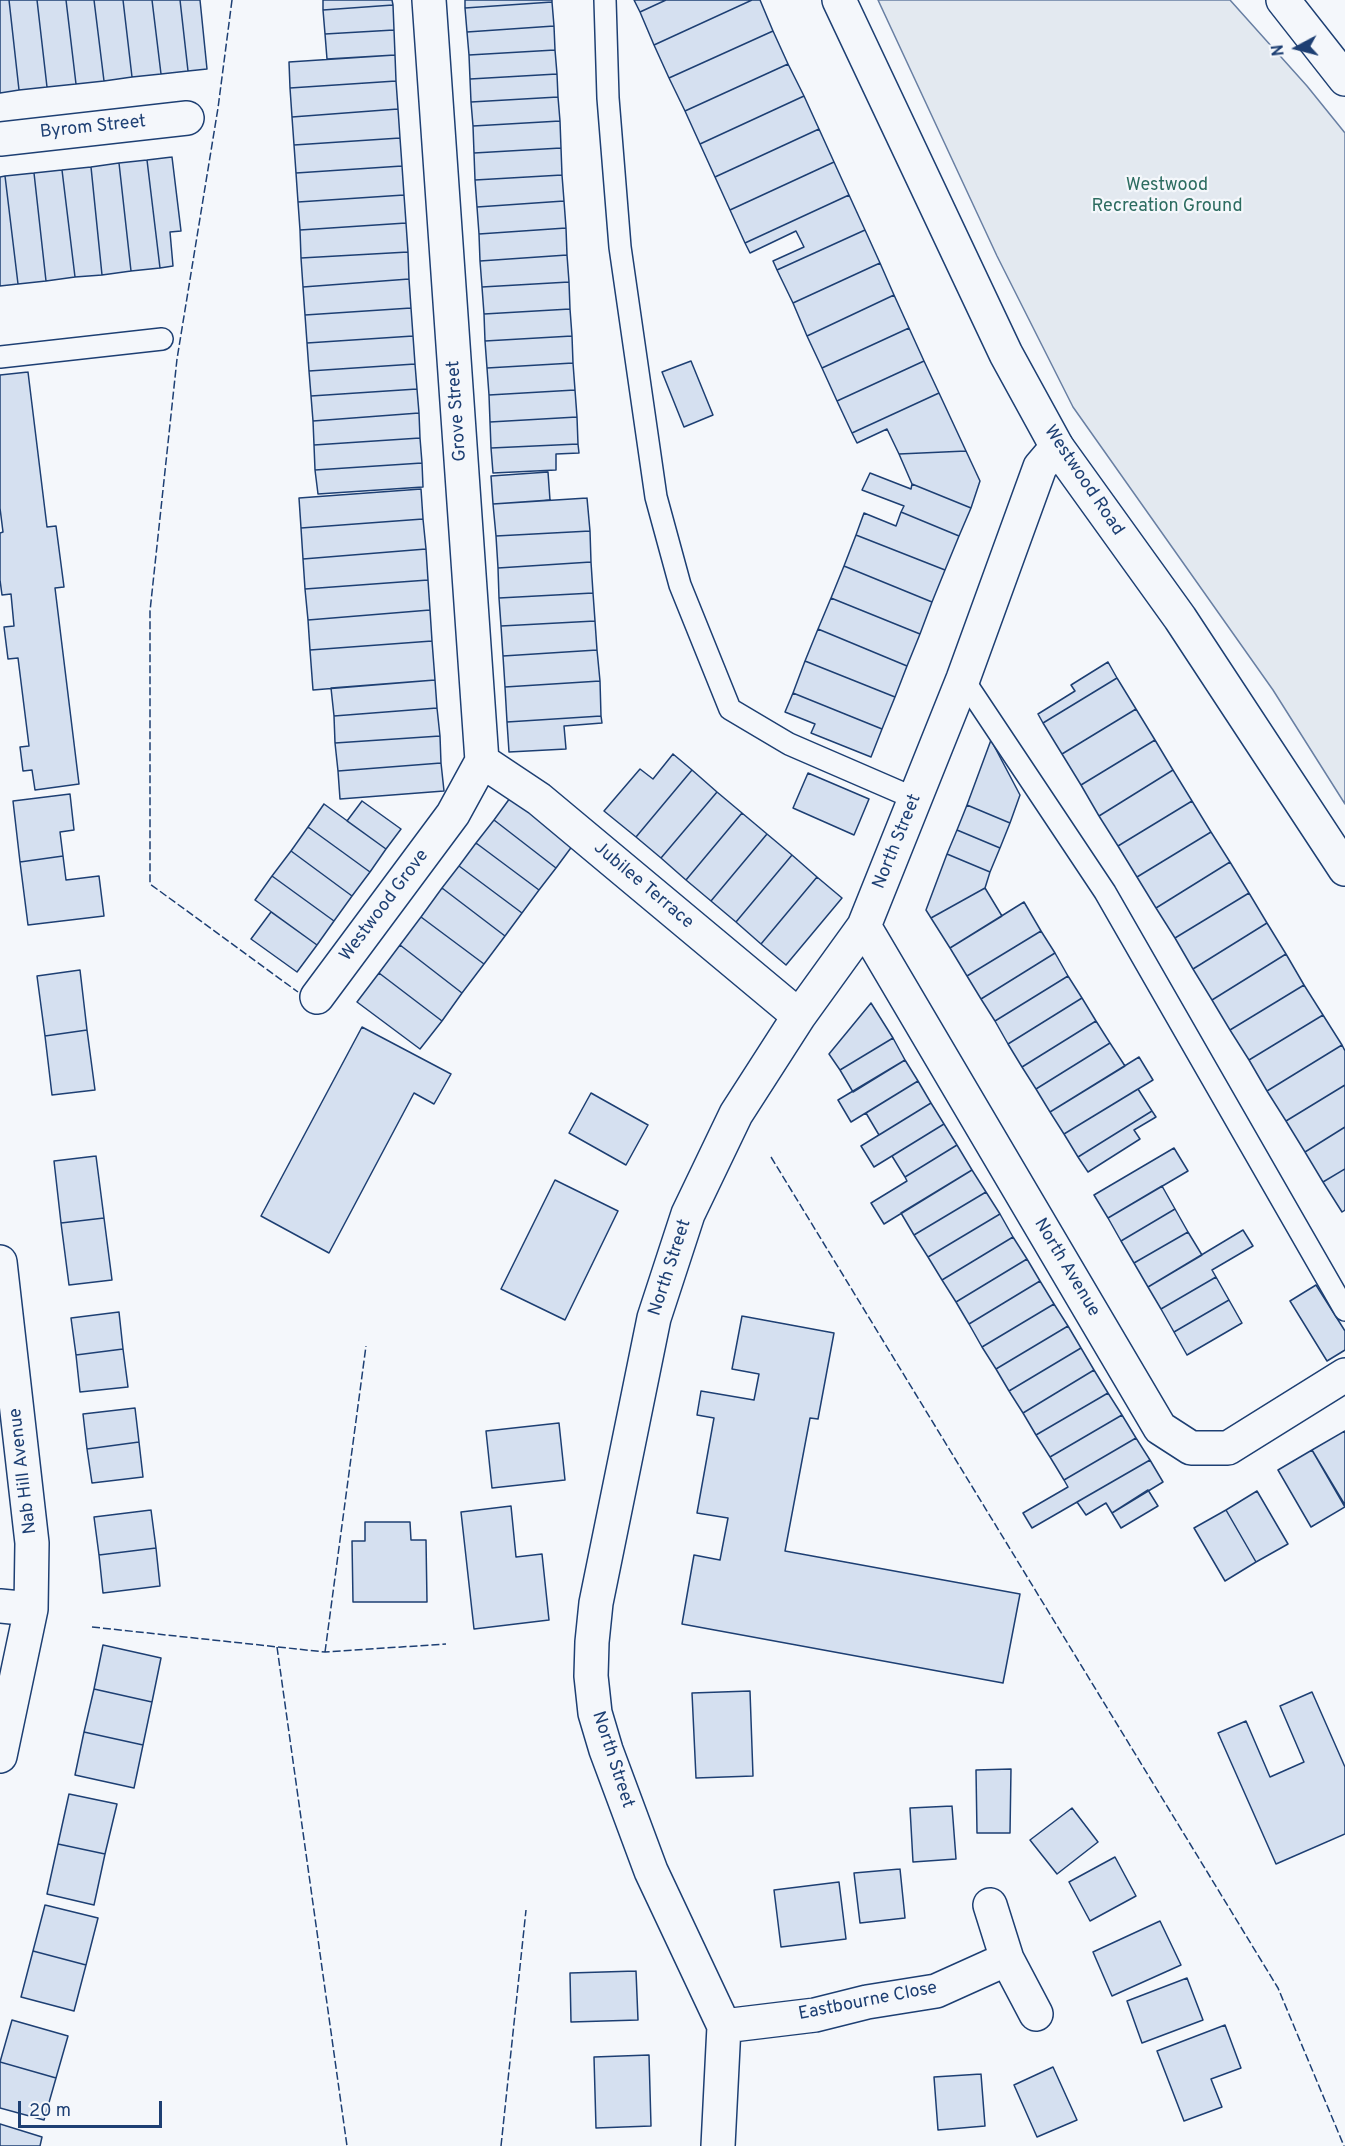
<!DOCTYPE html>
<html>
<head>
<meta charset="utf-8">
<style>
  body { margin:0 }
  #map { position:relative; width:1345px; height:2146px; overflow:hidden; background:#f4f7fb; font-family:Overpass,sans-serif }
  canvas { display:block }
  .north { position:absolute; left:1267px; top:18px; width:60px; height:60px; -webkit-text-stroke:4px #f4f7fb; paint-order:stroke; rotate:263deg; font-size:16px; font-weight:700; line-height:24px; text-align:center; color:#1d3f73 }
  .north::after { content:''; display:block; margin:auto; width:21px; height:27px; background:#1d3f73; clip-path:polygon(50% 0,100% 100%,50% 72%,0 100%) }
  .scale { position:absolute; left:18px; top:2101px; width:144px; height:27px; box-sizing:border-box; border:3px solid #1d3f73; border-top:0; padding-left:8px; font-size:18px; line-height:21px; white-space:nowrap; color:#1d3f73; -webkit-text-stroke:4px #f4f7fb; paint-order:stroke }
</style>
</head>
<body>
<div id="map">
<canvas width="1345" height="2146"></canvas>
<div class="north">N</div>
<div class="scale">20 m</div>
</div>
<script>
const context = document.querySelector('canvas').getContext('2d');
context.lineJoin = 'round';
function paint(path, color) { context.fillStyle = color; context.fill(path, 'evenodd'); }
const shape = rows => new Path2D(rows.map(r => 'M' + r).join(''));
function strokePath(path, color, width, dash) { context.strokeStyle = color; context.lineWidth = width; context.lineCap = dash ? 'butt' : 'round'; context.setLineDash(dash || []); context.stroke(path); }
function write(font, color, halo, rows, align = 'center') {
  context.font = font + ' Overpass,sans-serif'; context.lineWidth = 4.5; context.setLineDash([]); context.textBaseline = 'middle'; context.strokeStyle = halo; context.fillStyle = color; for (const [text, x, y, turn = 0] of rows) {
    context.save(); context.translate(x, y); context.rotate((+turn || 0) * Math.PI / 180); context.textAlign = isNaN(turn) ? turn : align; if (halo) context.strokeText(text, 0, 0); context.fillText(text, 0, 0); context.restore();
  }
}
const green = shape([
  [878,0,1230,0,1307,86,1345,133,1345,804,1273,690,1073,407,997,256,878,0]
]);
paint(green, '#e3e9f0');
strokePath(green, '#687fa3', 1.5);
const building = shape([
  [0,0,9,0,19,90,0,93,0,0],
  [9,0,37,0,47,87,19,90,9,0],
  [37,0,66,0,76,84,47,87,37,0],
  [66,0,94,0,104,81,76,84,66,0],
  [94,0,123,0,132,77,104,81,94,0],
  [123,0,152,0,161,74,132,77,123,0],
  [152,0,180,0,188,71,161,74,152,0],
  [180,0,200,0,207,69,188,71,180,0],
  [323,0,392,0,393,5,323,10,323,0],
  [465,0,552,0,552,2,465,8,465,0],
  [634,0,666,0,640,12,634,0],
  [666,0,752,0,654,45,640,12,666,0],
  [752,0,760,0,773,31,669,78,654,45,752,0],
  [552,2,554,26,467,32,465,8,552,2],
  [393,5,394,30,325,34,323,10,393,5],
  [554,26,555,50,469,55,467,32,554,26],
  [394,30,395,55,327,59,325,34,394,30],
  [773,31,788,64,685,111,669,78,773,31],
  [555,50,557,74,470,79,469,55,555,50],
  [395,55,396,81,290,88,289,62,395,55],
  [788,64,804,96,700,144,685,111,788,64],
  [557,74,558,97,471,102,470,79,557,74],
  [396,81,398,109,292,117,290,88,396,81],
  [804,96,819,129,715,177,700,144,804,96],
  [558,97,560,121,473,126,471,102,558,97],
  [398,109,400,138,294,145,292,117,398,109],
  [560,121,561,148,474,153,473,126,560,121],
  [819,129,834,162,730,210,715,177,819,129],
  [400,138,402,166,296,173,294,145,400,138],
  [561,148,562,175,475,180,474,153,561,148],
  [172,157,181,231,170,232,173,266,160,268,147,160,172,157],
  [147,160,160,268,131,271,119,163,147,160],
  [834,162,849,195,745,243,730,210,834,162],
  [119,163,131,271,102,275,91,167,119,163],
  [402,166,404,195,298,202,296,173,402,166],
  [91,167,102,275,75,277,62,170,91,167],
  [62,170,75,277,46,281,34,173,62,170],
  [34,173,46,281,18,284,5,176,34,173],
  [562,175,564,201,477,207,475,180,562,175],
  [5,176,18,284,0,286,0,177,5,176],
  [404,195,406,223,300,230,298,202,404,195],
  [849,195,865,230,777,270,773,261,804,247,796,231,750,253,745,243,849,195],
  [564,201,566,228,479,234,477,207,564,201],
  [406,223,408,252,301,258,300,230,406,223],
  [566,228,567,255,480,261,479,234,566,228],
  [865,230,880,263,793,303,777,270,865,230],
  [408,252,409,279,303,287,301,258,408,252],
  [567,255,569,282,482,287,480,261,567,255],
  [880,263,894,295,807,336,793,303,880,263],
  [409,279,411,308,305,315,303,287,409,279],
  [569,282,570,309,484,314,482,287,569,282],
  [894,295,909,328,822,368,807,336,894,295],
  [411,308,413,336,307,343,305,315,411,308],
  [570,309,572,336,485,341,484,314,570,309],
  [909,328,924,361,837,401,822,368,909,328],
  [413,336,415,364,309,371,307,343,413,336],
  [572,336,573,363,487,368,485,341,572,336],
  [691,361,713,415,684,427,662,372,691,361],
  [924,361,939,393,852,433,837,401,924,361],
  [573,363,575,390,489,395,487,368,573,363],
  [415,364,417,389,311,396,309,371,415,364],
  [28,372,47,527,56,526,64,587,55,588,79,784,35,790,32,770,23,771,20,747,29,746,18,658,8,659,4,627,14,626,11,594,2,595,0,580,0,533,3,532,0,508,0,375,28,372],
  [417,389,419,413,313,421,311,396,417,389],
  [575,390,577,417,490,422,489,395,575,390],
  [939,393,966,451,899,454,887,429,857,443,852,433,939,393],
  [419,413,420,438,314,445,313,421,419,413],
  [577,417,578,444,491,448,490,422,577,417],
  [420,438,422,463,315,470,314,445,420,438],
  [578,444,579,453,556,454,556,470,493,473,491,448,578,444],
  [966,451,980,481,971,508,912,484,899,454,966,451],
  [422,463,423,487,318,494,315,470,422,463],
  [548,472,550,500,493,504,491,476,548,472],
  [870,473,911,489,912,484,971,508,959,536,901,512,904,506,862,490,870,473],
  [421,489,423,519,301,528,299,498,421,489],
  [587,498,590,531,496,536,493,504,587,498],
  [901,512,959,536,945,570,856,535,864,513,896,526,901,512],
  [423,519,426,549,303,559,301,528,423,519],
  [590,531,591,562,498,568,496,536,590,531],
  [856,535,945,570,932,602,844,566,856,535],
  [426,549,428,580,305,589,303,559,426,549],
  [591,562,593,593,499,598,498,568,591,562],
  [844,566,932,602,920,634,831,598,844,566],
  [428,580,430,610,308,620,305,589,428,580],
  [593,593,595,621,501,626,499,598,593,593],
  [831,598,920,634,907,666,818,629,831,598],
  [430,610,432,641,310,650,308,620,430,610],
  [595,621,597,650,503,656,501,626,595,621],
  [818,629,907,666,895,697,805,661,818,629],
  [432,641,435,680,313,690,310,650,432,641],
  [597,650,600,681,505,687,503,656,597,650],
  [805,661,895,697,882,729,793,693,805,661],
  [1108,662,1117,678,1043,723,1038,714,1075,691,1071,685,1108,662],
  [1117,678,1136,709,1062,754,1043,723,1117,678],
  [435,680,437,708,334,716,331,688,435,680],
  [600,681,601,716,507,722,505,687,600,681],
  [793,693,882,729,871,757,811,733,815,724,785,712,793,693],
  [437,708,440,736,335,743,334,716,437,708],
  [1136,709,1155,740,1081,785,1062,754,1136,709],
  [601,716,602,723,564,726,566,749,509,752,507,722,601,716],
  [440,736,441,763,338,771,335,743,440,736],
  [991,740,1020,795,1010,823,967,805,991,740],
  [1155,740,1173,770,1099,816,1081,785,1155,740],
  [673,754,692,770,636,837,604,811,640,769,653,779,673,754],
  [441,763,444,791,340,799,338,771,441,763],
  [692,770,717,792,661,858,636,837,692,770],
  [1173,770,1192,801,1118,846,1099,816,1173,770],
  [808,773,869,799,854,835,793,808,808,773],
  [717,792,742,813,686,880,661,858,717,792],
  [70,794,74,830,60,832,63,856,20,862,13,801,70,794],
  [510,798,573,845,556,868,494,820,510,798],
  [362,801,401,829,386,849,347,821,362,801],
  [1192,801,1211,832,1137,877,1118,846,1192,801],
  [324,804,386,849,370,872,308,827,324,804],
  [967,805,1010,823,1000,848,957,830,967,805],
  [742,813,767,834,711,901,686,880,742,813],
  [494,820,556,868,539,890,476,843,494,820],
  [308,827,370,872,352,896,291,851,308,827],
  [957,830,1000,848,990,872,947,854,957,830],
  [1211,832,1230,862,1156,908,1137,877,1211,832],
  [767,834,792,855,736,922,711,901,767,834],
  [476,843,539,890,522,913,459,866,476,843],
  [291,851,352,896,334,921,272,876,291,851],
  [947,854,990,872,985,888,931,918,926,910,947,854],
  [792,855,817,877,761,944,736,922,792,855],
  [63,856,66,880,99,876,104,916,28,925,20,862,63,856],
  [1230,862,1249,893,1175,938,1156,908,1230,862],
  [459,866,522,913,505,936,442,888,459,866],
  [272,876,334,921,317,945,255,900,272,876],
  [817,877,842,898,786,965,761,944,817,877],
  [442,888,505,936,484,964,421,917,442,888],
  [985,888,1002,916,950,948,931,918,985,888],
  [1249,893,1267,923,1193,969,1175,938,1249,893],
  [1024,902,1041,931,967,976,950,948,1024,902],
  [271,912,317,945,297,972,251,939,271,912],
  [421,917,484,964,462,993,400,945,421,917],
  [1267,923,1286,954,1212,1000,1193,969,1267,923],
  [1041,931,1055,953,981,999,967,976,1041,931],
  [400,945,462,993,442,1021,379,973,400,945],
  [1055,953,1068,976,995,1021,981,999,1055,953],
  [1286,954,1304,985,1230,1030,1212,1000,1286,954],
  [80,970,87,1030,45,1036,37,976,80,970],
  [379,973,442,1021,420,1049,357,1002,379,973],
  [1068,976,1082,998,1008,1044,995,1021,1068,976],
  [1304,985,1323,1015,1249,1060,1230,1030,1304,985],
  [1082,998,1096,1021,1022,1067,1008,1044,1082,998],
  [871,1003,893,1038,840,1070,829,1054,871,1003],
  [1323,1015,1342,1045,1267,1091,1249,1060,1323,1015],
  [1096,1021,1110,1043,1036,1089,1022,1067,1096,1021],
  [362,1027,451,1074,434,1104,414,1093,329,1253,261,1216,362,1027],
  [87,1030,95,1090,52,1095,45,1036,87,1030],
  [893,1038,905,1060,853,1092,840,1070,893,1038],
  [1110,1043,1125,1066,1050,1112,1036,1089,1110,1043],
  [1342,1045,1345,1051,1345,1085,1286,1121,1267,1091,1342,1045],
  [1139,1057,1153,1080,1064,1134,1050,1112,1139,1057],
  [905,1060,918,1081,851,1122,838,1100,905,1060],
  [918,1081,931,1103,879,1135,866,1113,918,1081],
  [1345,1085,1345,1127,1305,1152,1286,1121,1345,1085],
  [1138,1089,1152,1111,1078,1157,1064,1134,1138,1089],
  [591,1093,648,1125,626,1165,569,1133,591,1093],
  [931,1103,944,1124,874,1167,861,1146,931,1103],
  [1152,1111,1156,1117,1134,1130,1140,1139,1088,1172,1078,1157,1152,1111],
  [944,1124,957,1145,905,1177,892,1156,944,1124],
  [1345,1127,1345,1169,1323,1182,1305,1152,1345,1127],
  [957,1145,972,1170,884,1224,871,1203,907,1181,905,1177,957,1145],
  [1174,1148,1188,1171,1108,1218,1094,1195,1174,1148],
  [96,1156,104,1218,61,1223,54,1161,96,1156],
  [1345,1169,1345,1210,1342,1212,1323,1182,1345,1169],
  [972,1170,986,1192,914,1235,901,1213,972,1170],
  [555,1180,618,1211,565,1320,501,1289,555,1180],
  [1162,1186,1175,1209,1121,1241,1108,1218,1162,1186],
  [986,1192,1000,1214,928,1257,914,1235,986,1192],
  [1175,1209,1188,1232,1134,1263,1121,1241,1175,1209],
  [1000,1214,1013,1237,942,1280,928,1257,1000,1214],
  [104,1218,112,1280,69,1285,61,1223,104,1218],
  [1243,1230,1253,1246,1212,1270,1216,1277,1161,1309,1148,1287,1243,1230],
  [1188,1232,1202,1255,1148,1287,1134,1263,1188,1232],
  [1013,1237,1027,1259,956,1302,942,1280,1013,1237],
  [1027,1259,1040,1281,969,1324,956,1302,1027,1259],
  [1216,1277,1229,1300,1174,1332,1161,1309,1216,1277],
  [1040,1281,1054,1304,982,1347,969,1324,1040,1281],
  [1316,1285,1345,1331,1345,1350,1327,1361,1290,1301,1316,1285],
  [1229,1300,1242,1323,1187,1355,1174,1332,1229,1300],
  [1054,1304,1068,1326,996,1369,982,1347,1054,1304],
  [119,1312,123,1349,76,1355,71,1318,119,1312],
  [742,1316,834,1333,818,1419,810,1418,785,1551,1020,1594,1003,1683,682,1624,694,1555,720,1560,728,1518,697,1513,714,1418,697,1415,701,1391,754,1400,759,1374,732,1369,742,1316],
  [1068,1326,1081,1348,1009,1391,996,1369,1068,1326],
  [1081,1348,1094,1370,1023,1413,1009,1391,1081,1348],
  [123,1349,128,1387,80,1392,76,1355,123,1349],
  [1094,1370,1108,1393,1036,1435,1023,1413,1094,1370],
  [1108,1393,1122,1415,1050,1457,1036,1435,1108,1393],
  [135,1408,139,1442,87,1449,83,1414,135,1408],
  [1122,1415,1136,1438,1064,1480,1050,1457,1122,1415],
  [559,1423,565,1480,492,1488,486,1431,559,1423],
  [1345,1431,1345,1505,1312,1450,1345,1431],
  [1136,1438,1150,1460,1032,1528,1023,1513,1068,1487,1064,1480,1136,1438],
  [139,1442,143,1477,92,1483,87,1449,139,1442],
  [1312,1450,1345,1507,1311,1527,1278,1470,1312,1450],
  [1150,1460,1163,1482,1112,1513,1106,1503,1086,1515,1077,1502,1150,1460],
  [1148,1490,1158,1506,1121,1528,1112,1513,1148,1490],
  [1257,1491,1288,1544,1256,1562,1226,1510,1257,1491],
  [511,1506,516,1557,542,1554,549,1620,474,1629,461,1512,511,1506],
  [151,1510,156,1548,99,1555,94,1517,151,1510],
  [1226,1510,1256,1562,1225,1581,1194,1528,1226,1510],
  [365,1522,410,1522,411,1540,426,1540,427,1602,353,1602,352,1541,365,1541,365,1522],
  [156,1548,160,1586,103,1593,99,1555,156,1548],
  [103,1645,161,1658,152,1702,94,1689,103,1645],
  [94,1689,152,1702,143,1745,84,1732,94,1689],
  [750,1691,753,1776,696,1778,692,1693,750,1691],
  [1312,1692,1345,1767,1345,1834,1276,1864,1218,1733,1246,1721,1270,1777,1304,1762,1280,1706,1312,1692],
  [84,1732,143,1745,134,1788,75,1775,84,1732],
  [1011,1769,1010,1833,977,1833,976,1770,1011,1769],
  [69,1794,117,1804,105,1854,58,1844,69,1794],
  [952,1806,956,1859,913,1862,910,1808,952,1806],
  [1072,1808,1098,1842,1057,1874,1030,1840,1072,1808],
  [58,1844,105,1854,94,1905,47,1894,58,1844],
  [1115,1857,1136,1896,1090,1921,1069,1882,1115,1857],
  [900,1869,905,1918,860,1923,854,1873,900,1869],
  [839,1882,846,1939,781,1947,774,1890,839,1882],
  [45,1905,98,1918,86,1965,33,1951,45,1905],
  [1160,1921,1181,1965,1112,1996,1093,1952,1160,1921],
  [33,1951,86,1965,74,2011,21,1997,33,1951],
  [636,1971,638,2020,571,2022,570,1973,636,1971],
  [1187,1978,1203,2020,1142,2043,1127,2001,1187,1978],
  [12,2020,68,2036,56,2078,0,2062,12,2020],
  [1225,2025,1241,2068,1211,2079,1222,2107,1184,2121,1157,2051,1225,2025],
  [649,2055,651,2126,596,2128,594,2057,649,2055],
  [0,2062,56,2078,44,2120,0,2108,0,2062],
  [1053,2067,1077,2120,1037,2137,1014,2085,1053,2067],
  [981,2074,985,2126,938,2130,934,2077,981,2074],
  [0,2124,42,2137,40,2146,0,2146,0,2124]
]);
paint(building, '#d5e0f0');
strokePath(building, '#1d3f73', 1.5);
const service = shape([
  [605,0,608,98,620,247,656,497,680,585,730,709,789,744,916,799],
  [0,357,162,339],
  [963,679,1105,892,1345,1310]
]);
const minor = shape([
  [0,139,187,118],
  [482,761,539,799,799,1016],
  [864,926,1160,1428,1191,1448,1228,1448,1345,1375],
  [317,997,453,814,482,761,429,0],
  [0,1262,32,1543,31,1609,0,1756],
  [0,1606,31,1609],
  [990,1905,1007,1959,1036,2014],
  [724,2026,815,2015,867,2002,936,1991,1007,1959],
  [718,2146,724,2026,651,1871,606,1750,595,1713,591,1676,592,1642,596,1603,654,1318,688,1214,736,1114,799,1016,864,926,963,679,1040,467,1057,447]
]);
const tertiary = shape([
  [839,0,1006,354,1057,447,1180,618,1345,869],
  [1283,0,1345,79]
]);
strokePath(service, '#1d3f73', 24);
strokePath(minor, '#1d3f73', 36);
strokePath(tertiary, '#1d3f73', 36);
strokePath(service, '#f4f7fb', 21);
strokePath(minor, '#f4f7fb', 33);
strokePath(tertiary, '#f4f7fb', 33);
strokePath(shape([
  [232,0,218,108,177,359,150,611,150,884,298,992],
  [771,1157,1278,1988,1344,2146],
  [92,1627,325,1652,446,1644],
  [277,1647,347,2146],
  [325,1652,366,1346],
  [501,2146,526,1910]
]), '#1d3f73', 1.5, [8, 3]);
write('18px', '#1d3f73', '#f4f7fb', [
  ["Byrom Street",93,128,-6],
  ["Grove Street",458,411,-94],
  ["Westwood Road",1083,481,56],
  ["North Street",898,842,-68],
  ["Jubilee Terrace",643,886,40],
  ["Westwood Grove",385,906,-53],
  ["North Street",671,1268,-72],
  ["North Avenue",1066,1268,59],
  ["Nab Hill Avenue",24,1471,-97],
  ["North Street",612,1760,72],
  ["Eastbourne Close",868,2002,-11]
]);
write('18px', '#2c6c60', '#f4f7fb', [
  ["Westwood",1167,186],
  ["Recreation Ground",1167,207]
]);
</script>
</body>
</html>
